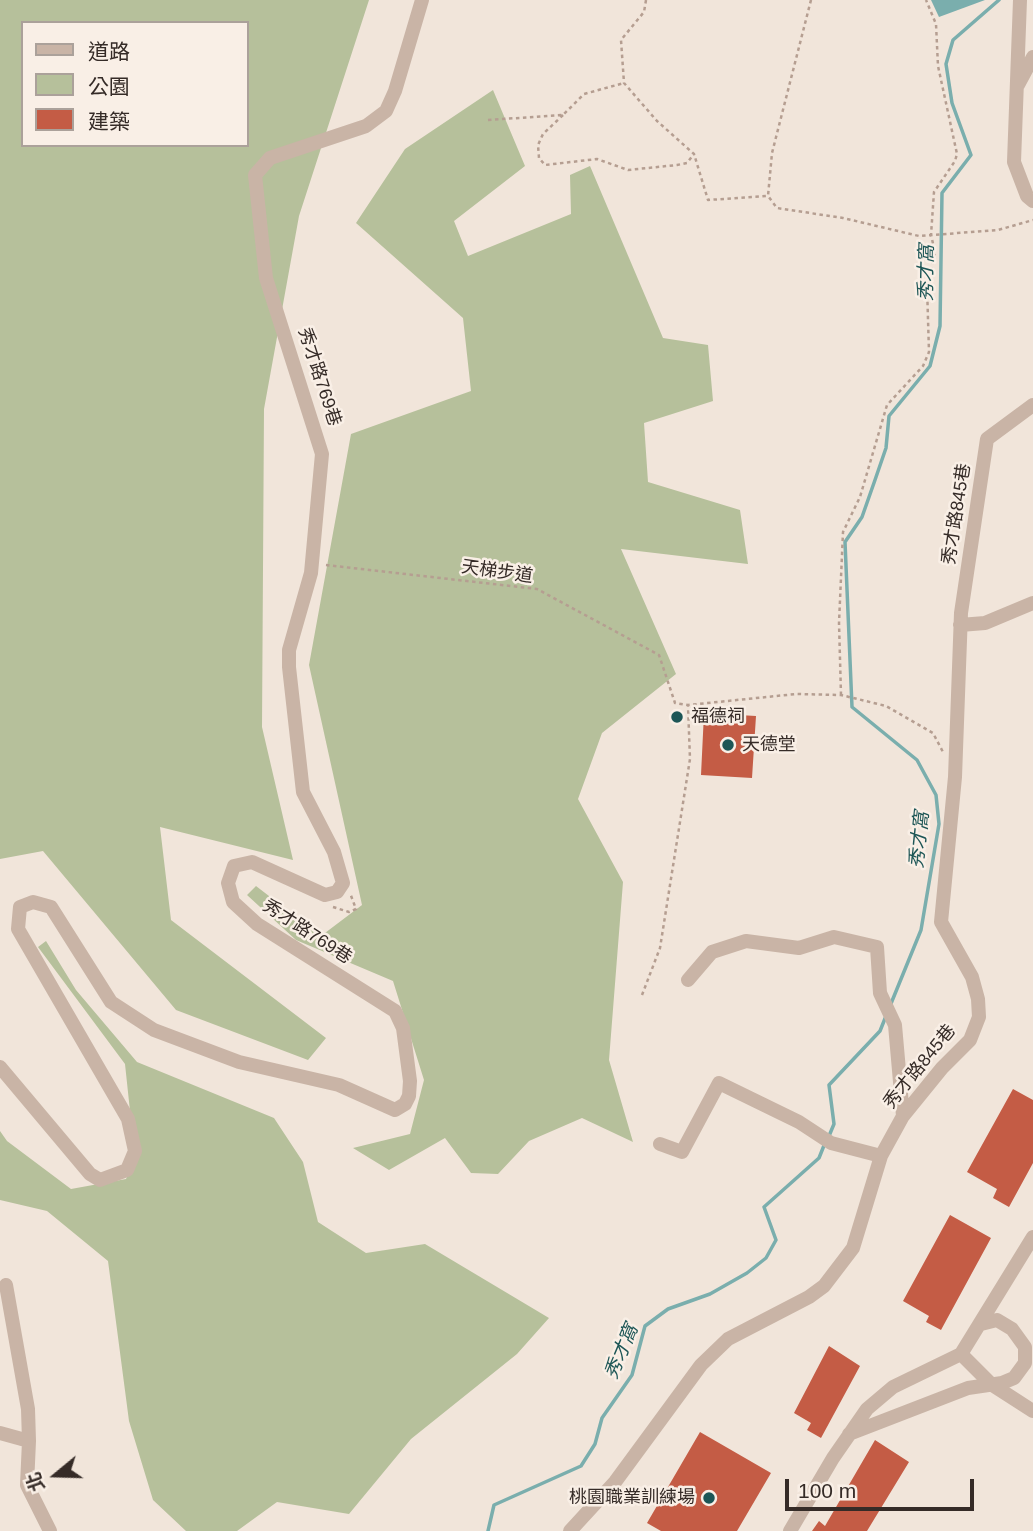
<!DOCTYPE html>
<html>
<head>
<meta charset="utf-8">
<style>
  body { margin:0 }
  #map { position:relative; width:1033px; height:1531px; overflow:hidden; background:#f1e5da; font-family:Arial,"Noto Sans TC",sans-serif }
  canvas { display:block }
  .legend { position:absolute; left:21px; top:21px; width:228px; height:126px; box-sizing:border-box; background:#f9efe6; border:2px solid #aba19a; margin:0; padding:9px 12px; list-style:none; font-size:21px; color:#352b27 }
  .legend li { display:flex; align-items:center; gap:14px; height:35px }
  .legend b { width:35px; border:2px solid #aba19a }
  .north { position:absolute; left:21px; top:1440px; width:70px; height:70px; -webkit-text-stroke:5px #f9efe6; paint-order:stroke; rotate:251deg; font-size:19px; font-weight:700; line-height:28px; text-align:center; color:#352b27 }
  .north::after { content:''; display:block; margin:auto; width:24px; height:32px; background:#352b27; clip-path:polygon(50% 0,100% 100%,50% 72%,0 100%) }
  .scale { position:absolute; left:785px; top:1479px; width:189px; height:32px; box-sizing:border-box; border:4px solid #352b27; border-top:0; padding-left:9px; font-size:21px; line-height:24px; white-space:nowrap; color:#352b27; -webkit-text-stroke:5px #f9efe6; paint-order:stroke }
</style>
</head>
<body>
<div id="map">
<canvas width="1033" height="1531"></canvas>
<ul class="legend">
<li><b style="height:9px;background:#c9b4a6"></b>道路</li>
<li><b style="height:19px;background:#b6c09b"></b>公園</li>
<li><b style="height:19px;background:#c45c45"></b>建築</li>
</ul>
<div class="north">北</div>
<div class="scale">100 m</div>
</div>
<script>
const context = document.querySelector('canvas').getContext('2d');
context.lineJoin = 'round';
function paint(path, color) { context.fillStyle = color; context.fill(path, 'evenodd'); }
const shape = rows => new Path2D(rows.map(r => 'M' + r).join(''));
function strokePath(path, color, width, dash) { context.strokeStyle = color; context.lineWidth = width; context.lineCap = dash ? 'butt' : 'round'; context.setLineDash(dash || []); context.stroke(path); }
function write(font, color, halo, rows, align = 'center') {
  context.font = font + ' Arial,"Noto Sans TC",sans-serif'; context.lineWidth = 5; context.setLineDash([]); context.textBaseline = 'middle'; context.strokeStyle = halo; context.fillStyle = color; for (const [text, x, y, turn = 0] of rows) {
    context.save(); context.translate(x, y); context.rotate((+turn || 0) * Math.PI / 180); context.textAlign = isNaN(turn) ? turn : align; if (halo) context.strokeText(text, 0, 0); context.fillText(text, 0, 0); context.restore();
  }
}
paint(shape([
  [0,0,369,0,299,216,264,409,262,727,293,860,160,827,171,920,326,1038,308,1060,176,1010,43,851,0,859],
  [23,23,247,23,247,145,23,145],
  [493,90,525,166,454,221,468,256,571,214,570,175,590,166,663,338,708,345,713,401,644,423,648,482,740,510,748,564,621,549,676,674,602,733,578,799,623,882,609,1060,633,1142,582,1118,529,1141,498,1174,471,1173,445,1138,389,1170,353,1148,410,1134,424,1080,393,981,296,940,247,895,256,886,321,936,362,905,309,665,351,434,471,391,463,318,356,223,405,149],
  [46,941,76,990,137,1062,274,1118,303,1162,318,1222,366,1253,425,1244,549,1318,517,1354,411,1439,349,1514,277,1502,237,1531,186,1531,153,1500,129,1421,108,1261,47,1211,0,1200,0,1131,7,1141,71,1189,126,1179,135,1158,125,1064,38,947]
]), '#b6c09b');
paint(shape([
  [931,0,985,0,939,17]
]), '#7aaead');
strokePath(shape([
  [890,1006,921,930,939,824,936,795,917,760,852,707,845,542,862,517,875,480,886,448,889,416,930,366,940,326,942,193,971,155,952,103,946,64,953,40,999,0],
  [829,1136,834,1124,829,1085,880,1031,886,1016],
  [488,1531,494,1505,581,1466,595,1444,602,1418,632,1375,645,1326,668,1309,710,1294,747,1273,766,1258,776,1240,764,1207,819,1158,825,1143]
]), '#7aaead', 3.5);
paint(shape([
  [704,713,756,716,752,778,701,775],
  [1013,1089,1033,1100,1033,1163,1009,1207,993,1198,997,1189,967,1172],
  [950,1215,991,1238,941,1330,926,1322,929,1316,903,1301],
  [829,1346,860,1366,821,1438,807,1430,811,1423,794,1413],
  [700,1432,771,1473,737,1531,661,1531,647,1523],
  [875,1440,909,1462,867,1531,812,1531,819,1521,825,1526]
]), '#c45c45');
strokePath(shape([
  [646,0,644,12,621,40,624,83,657,121,694,154,708,200,766,196],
  [811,0,772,153,768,196,777,208,843,218,919,236,998,230,1033,220],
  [563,115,543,134,538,145,539,158,545,165,597,159,628,170,677,165,687,163,694,154],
  [488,120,563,115,584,94,624,83],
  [326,565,537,589,659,655,675,703,688,705,796,694,841,695,886,706,933,733,943,752],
  [841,695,839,623,843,532,860,497,887,405,923,366,929,352,927,286,935,252,931,235,934,192,955,161,957,154,938,66,936,24,926,0],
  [333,907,349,912,356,909,350,893],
  [642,995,660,948,690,759,688,706]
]), '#b59e91', 2.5, [3.5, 3.5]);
strokePath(shape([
  [1020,0,1014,162,1027,196,1033,201],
  [1018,85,1033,57],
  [960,625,985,623,1033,603],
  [688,980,712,952,746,941,799,948,834,937,877,947,880,993,895,1025,903,1116],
  [0,1067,90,1174,100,1180,127,1170,135,1151,128,1119,18,929,20,907,33,902,51,907,111,1002,154,1030,239,1062,339,1085,395,1110,405,1104,409,1096,410,1081,403,1028,395,1011,257,924,233,902,228,883,234,866,252,862,325,895,337,892,343,883,334,852,303,792,289,667,289,650,311,573,322,454,266,278,255,175,270,158,366,126,386,111,395,91,422,0],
  [660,1144,682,1152,719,1083,799,1122,831,1143,881,1156],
  [6,1285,28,1409,29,1441],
  [961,1354,991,1384,1033,1411],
  [0,1433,29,1441,27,1485,50,1531],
  [849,1434,968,1388,1002,1383,1014,1378,1025,1363,1025,1347,1012,1329,997,1320,981,1324],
  [570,1531,615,1482,701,1365,728,1339,809,1297,824,1286,853,1248,881,1156,903,1116,942,1068,970,1040,979,1017,978,999,972,977,941,922,955,777,961,613,987,439,1033,405],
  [790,1531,833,1458,867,1409,893,1387,961,1354,1033,1237]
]), '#c9b4a6', 14);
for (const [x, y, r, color] of [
  [677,717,7,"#1d5656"],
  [728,745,7,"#1d5656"],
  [709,1498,7,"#1d5656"]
]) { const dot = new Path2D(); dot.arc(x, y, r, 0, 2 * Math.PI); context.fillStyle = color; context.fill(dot); strokePath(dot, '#f9efe6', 2.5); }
write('18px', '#352b27', '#f9efe6', [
  ["秀才路769巷",319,377,72],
  ["秀才路845巷",957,514,-81],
  ["天梯步道",497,572,8],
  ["秀才路769巷",307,932,33],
  ["秀才路845巷",920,1067,-51]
]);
write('18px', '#352b27', '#f9efe6', [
  ["福德祠",691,717],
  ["天德堂",742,745],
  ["桃園職業訓練場",695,1498,"right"]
], 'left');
write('italic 19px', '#1d5656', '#f9efe6', [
  ["秀才窩",927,273,-89],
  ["秀才窩",920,840,-84],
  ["秀才窩",622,1352,-67]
]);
</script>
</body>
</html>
